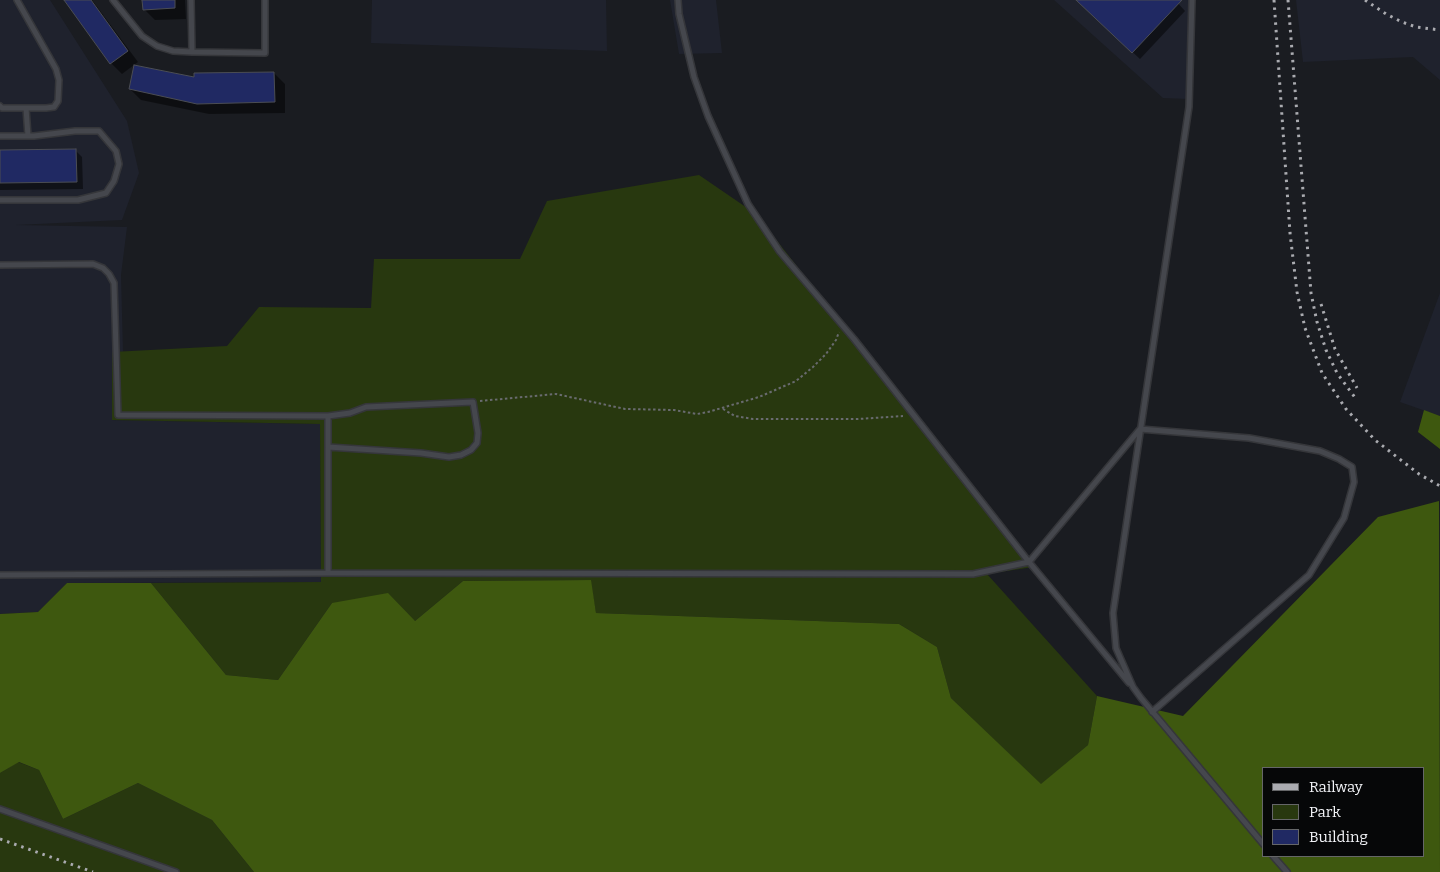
<!DOCTYPE html>
<html>
<head>
<meta charset="utf-8">
<style>
  body { margin:0 }
  #map { position:relative; width:1440px; height:872px; overflow:hidden; background:#1a1c21; font-family:Bitter,serif }
  canvas { display:block }
  .legend { position:absolute; left:1262px; top:767px; width:162px; height:90px; box-sizing:border-box; background:#060708; border:1px solid #656668; margin:0; padding:6px 9px; list-style:none; font-size:15px; color:#f3f4f8 }
  .legend li { display:flex; align-items:center; gap:10px; height:25px }
  .legend b { width:25px; border:1px solid #656668 }
</style>
</head>
<body>
<div id="map">
<canvas width="1440" height="872"></canvas>
<ul class="legend">
<li><b style="height:6px;background:#aaabb0"></b>Railway</li>
<li><b style="height:14px;background:#28380f"></b>Park</li>
<li><b style="height:14px;background:#202963"></b>Building</li>
</ul>
</div>
<script>
const context = document.querySelector('canvas').getContext('2d');
context.lineJoin = 'round';
function paint(path, color) { context.fillStyle = color; context.fill(path, 'evenodd'); }
const shape = rows => new Path2D(rows.map(r => 'M' + r).join(''));
function strokePath(path, color, width, dash) { context.strokeStyle = color; context.lineWidth = width; context.lineCap = dash ? 'butt' : 'round'; context.setLineDash(dash || []); context.stroke(path); }
paint(shape([
  [0,0,50,0,127,121,139,173,122,220,16,225,127,227,121,275,123,352,112,353,112,420,320,424,321,582,67,583,38,612,0,614],
  [372,0,606,0,607,51,371,43],
  [670,0,716,0,722,53,679,54],
  [1054,0,1189,0,1188,99,1163,98],
  [1296,0,1440,0,1440,80,1413,57,1303,62],
  [1440,293,1440,416,1400,402]
]), '#1f222d');
paint(shape([
  [699,175,756,214,1033,567,987,574,1097,696,1088,745,1041,785,951,698,937,647,899,624,596,613,590,580,463,581,415,621,332,603,278,680,226,675,151,583,321,582,320,424,112,420,112,352,227,346,259,307,371,308,374,259,520,259,547,201],
  [18,762,39,770,63,819,138,783,212,820,254,872,0,872,0,773]
]), '#28380f');
paint(shape([
  [1424,410,1440,416,1440,449,1418,432],
  [1439,501,1440,872,254,872,212,820,138,783,63,819,39,770,19,762,0,773,0,614,38,612,67,583,151,583,226,675,278,680,332,603,388,593,415,621,463,581,591,580,596,613,899,624,937,647,951,698,1041,784,1088,745,1097,696,1183,716,1378,517],
  [1264,768,1424,768,1424,856,1264,856]
]), '#3e580f');
paint(shape([
  [68,0,92,0,138,62,122,74,111,63,67,1],
  [144,0,185,0,186,19,155,20,144,9],
  [1077,0,1175,0,1185,11,1140,59],
  [274,73,285,84,285,113,209,114,141,100,130,89],
  [75,150,82,157,83,189,0,190,0,151]
]), '#0007');
const building = shape([
  [64,0,91,0,128,51,110,64,64,0],
  [142,0,175,0,175,8,143,10,142,0],
  [1076,0,1182,0,1132,53,1076,0],
  [134,65,194,77,194,73,274,72,275,102,197,104,129,89,134,65],
  [76,149,77,182,0,183,0,150,76,149]
]);
paint(building, '#202963');
strokePath(building, '#4b4d53', 1);
const lane = shape([
  [113,0,142,36,157,46,173,51,192,52,265,53,265,0],
  [191,0,192,52],
  [678,0,679,14,694,77,708,116,748,204,780,252,854,339,1029,562,1129,683],
  [1192,0,1189,107,1113,613,1116,648,1133,687,1141,698,1264,845],
  [0,106,2,108,46,108,54,107,58,101,59,80,56,69,17,0],
  [26,108,28,136],
  [0,136,34,136,75,131,99,131,116,151,119,164,114,181,106,193,78,200,0,200],
  [0,265,93,264,103,268,109,274,114,283,118,415,328,416,328,573],
  [328,416,350,413,366,407,473,402,478,433,477,443,471,450,461,455,449,457,421,453,328,447],
  [0,575,328,573,973,574,1029,562,1140,429,1249,438,1320,451,1339,459,1352,467,1354,482,1344,518,1309,575,1152,712],
  [0,809,176,872],
  [1273,856,1287,872]
]);
strokePath(lane, '#35363a', 8);
strokePath(shape([
  [480,401,556,394,625,409,674,410,697,414,708,412,759,397,796,381,813,367,826,354,836,340,839,332],
  [723,409,735,416,753,419,858,419,903,416]
]), '#696b6f', 2, [2.5, 2.5]);
strokePath(lane, '#45474d', 5);
strokePath(shape([
  [1274,0,1290,233,1297,292,1305,328,1322,373,1346,409,1375,440,1419,474,1440,486],
  [1288,0,1311,293,1317,322,1326,350,1337,373,1356,399],
  [1365,0,1386,14,1402,22,1416,27,1440,30],
  [1321,304,1335,349,1357,388],
  [0,839,93,872]
]), '#aaabb0', 3, [2.5, 5]);
</script>
</body>
</html>
